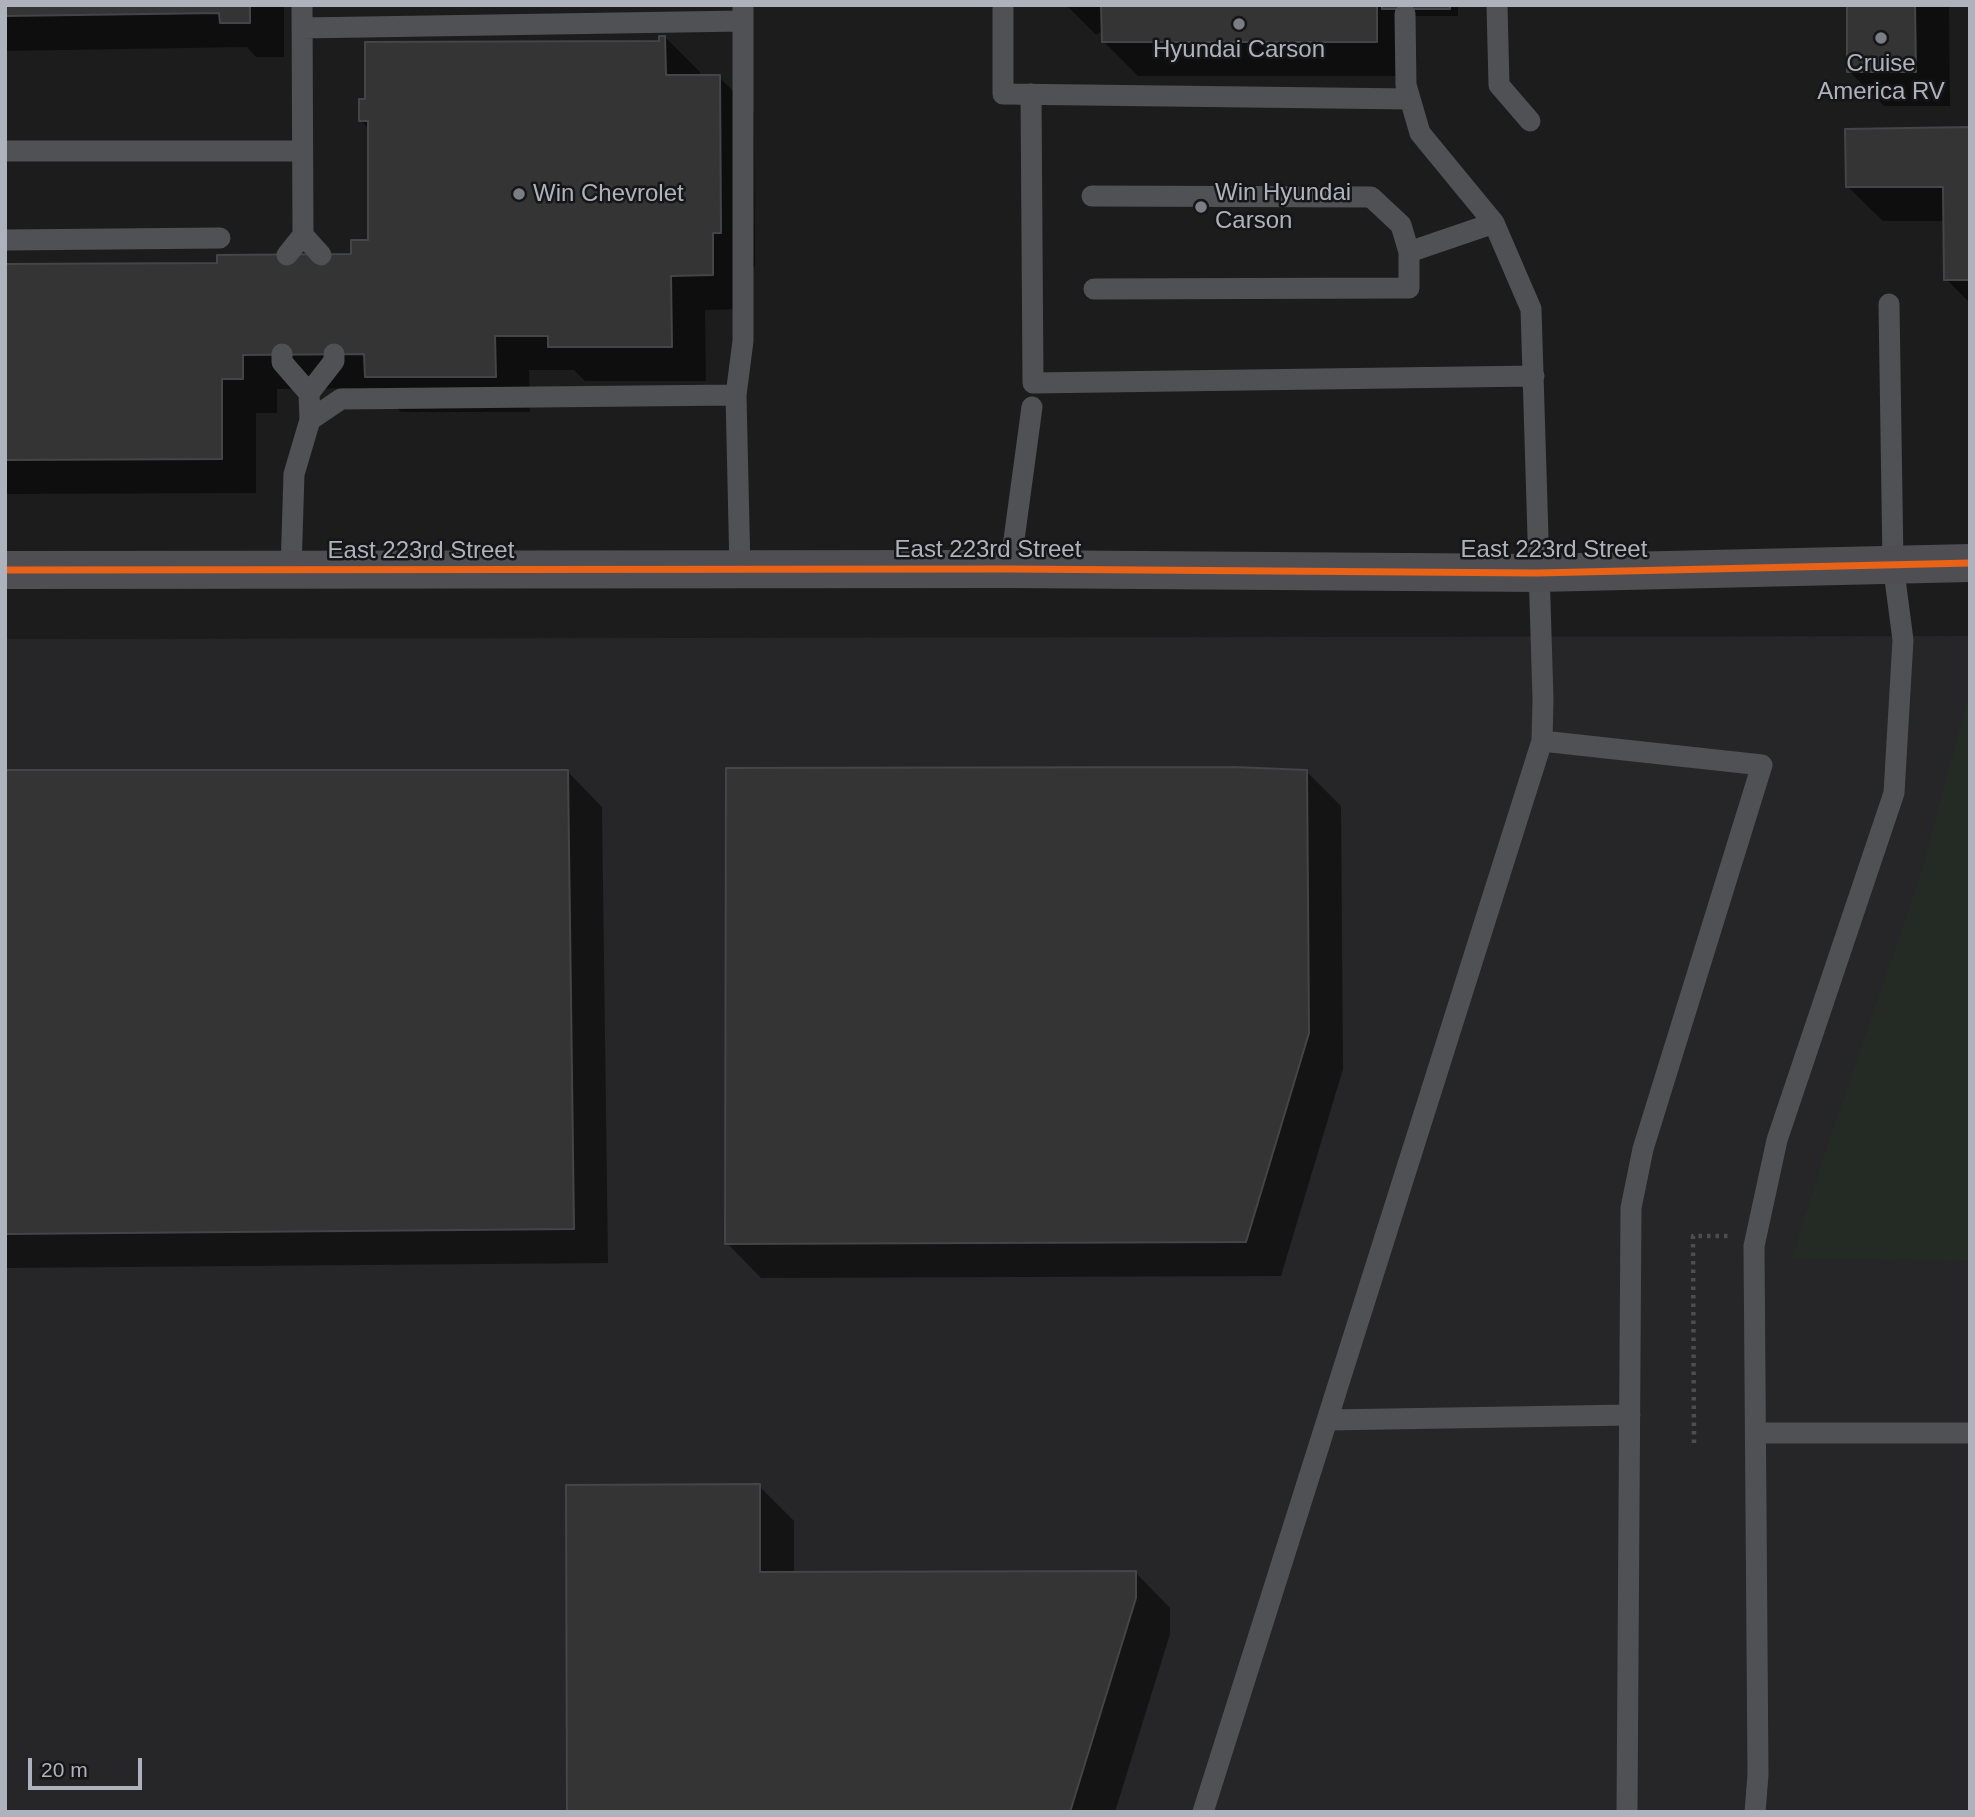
<!DOCTYPE html>
<html>
<head>
<meta charset="utf-8">
<style>
  body { margin:0 }
  #map { position:relative; width:1975px; height:1817px; overflow:hidden; background:#1c1c1c; font-family:Arial,sans-serif }
  canvas { display:block }
  .frame { position:absolute; inset:0; border:7px solid #aeb2bc; pointer-events:none }
  .scale { position:absolute; left:28px; top:1758px; width:114px; height:32px; box-sizing:border-box; border:4px solid #aeb2bc; border-top:0; padding-left:9px; font-size:21px; line-height:24px; white-space:nowrap; color:#aeb2bc; -webkit-text-stroke:5px #161618; paint-order:stroke }
</style>
</head>
<body>
<div id="map">
<canvas width="1975" height="1817"></canvas>
<div class="frame"></div>
<div class="scale">20 m</div>
</div>
<script>
const context = document.querySelector('canvas').getContext('2d');
context.lineJoin = 'round';
function paint(path, color) { context.fillStyle = color; context.fill(path, 'evenodd'); }
const shape = rows => new Path2D(rows.map(r => 'M' + r).join(''));
function strokePath(path, color, width, dash) { context.strokeStyle = color; context.lineWidth = width; context.lineCap = dash ? 'butt' : 'round'; context.setLineDash(dash || []); context.stroke(path); }
function write(font, color, halo, rows, align = 'center') {
  context.font = font + ' Arial,sans-serif'; context.lineWidth = 5; context.setLineDash([]); context.textBaseline = 'middle'; context.strokeStyle = halo; context.fillStyle = color; for (const [text, x, y, turn = 0] of rows) {
    context.save(); context.translate(x, y); context.rotate((+turn || 0) * Math.PI / 180); context.textAlign = isNaN(turn) ? turn : align; if (halo) context.strokeText(text, 0, 0); context.fillText(text, 0, 0); context.restore();
  }
}
paint(shape([
  [1970,636,1970,1812,5,1812,5,639]
]), '#262628');
paint(shape([
  [1970,691,1970,1260,1792,1259,1822,1162,1921,874]
]), '#242b25');
paint(shape([
  [5,5,284,5,284,57,256,57,247,47,5,51],
  [1066,5,1458,5,1458,16,1411,16,1411,76,1138,76,1103,41,1103,31,1096,35],
  [1848,5,1949,5,1950,106,1884,106,1849,71],
  [665,37,700,72,700,77,719,77,754,112,755,267,747,267,747,309,705,310,706,381,585,381,574,370,529,370,530,412,401,412,378,388,277,389,277,413,256,413,256,493,5,494,5,266,219,265,353,256,370,241,369,129,360,120,660,42],
  [1970,129,1970,303,1946,279,1945,221,1883,221,1848,187],
  [1306,771,1341,806,1343,1069,1281,1276,761,1278,727,1243],
  [5,772,568,772,602,807,608,1263,5,1268],
  [759,1486,794,1521,794,1574,1136,1573,1170,1608,1170,1634,1115,1812,569,1812]
]), '#0007');
const building = shape([
  [5,5,250,5,250,23,220,23,219,13,5,16,5,5],
  [1101,5,1377,5,1377,42,1102,42,1101,5],
  [1382,5,1450,5,1450,9,1382,9,1382,5],
  [1847,5,1915,5,1916,72,1847,72,1847,5],
  [659,36,665,36,666,75,720,75,721,233,713,233,713,275,671,276,672,347,548,347,548,336,495,336,496,377,365,377,364,354,243,355,243,379,222,379,222,459,5,460,5,264,217,263,217,255,351,254,351,240,368,240,368,121,359,121,359,99,365,99,365,42,659,41,659,36],
  [1970,127,1970,280,1944,280,1943,187,1846,187,1845,129,1970,127],
  [1233,767,1307,770,1309,1033,1246,1242,725,1244,726,768,1233,767],
  [5,770,568,770,574,1229,5,1234,5,770],
  [760,1484,760,1572,1136,1571,1136,1598,1070,1812,567,1812,566,1485,760,1484]
]);
paint(building, '#343434');
strokePath(building, '#444548', 2);
strokePath(shape([
  [1694,1443,1693,1236,1728,1236]
]), '#4c4d50', 4.5, [3.5, 5]);
strokePath(shape([
  [1003,5,1003,94,1410,99],
  [1497,5,1499,85,1530,121],
  [1405,14,1406,85,1420,133,1494,223,1531,309,1543,699,1542,741],
  [302,28,743,21],
  [1031,94,1033,383,1534,376],
  [5,151,302,151],
  [1092,196,1371,197,1401,225,1409,252,1494,223],
  [303,235,321,255],
  [5,240,220,238],
  [287,255,303,235,302,5],
  [1094,289,1409,288,1409,252],
  [282,354,282,362,309,393,310,420],
  [309,393,334,361,334,354],
  [1010,569,1032,407],
  [291,570,294,474,310,420,341,399,736,395],
  [740,570,736,395,743,341,743,5],
  [1327,1420,1630,1415],
  [1756,1433,1970,1433],
  [1203,1812,1542,741,1762,765,1643,1149,1631,1208,1627,1812],
  [1755,1812,1758,1775,1754,1246,1777,1140,1894,793,1903,640,1893,564,1889,304]
]), '#505155', 21);
strokePath(shape([
  [5,570,1010,569,1538,573,1970,563]
]), '#4f4f53', 38);
strokePath(shape([
  [5,570,1010,569,1538,573,1970,563]
]), '#ea6118', 7);
for (const [x, y, r, color] of [
  [1239,24,7,"#7b7e84"],
  [1881,38,7,"#7b7e84"],
  [519,194,7,"#7b7e84"],
  [1201,207,7,"#7b7e84"]
]) { const dot = new Path2D(); dot.arc(x, y, r, 0, 2 * Math.PI); context.fillStyle = color; context.fill(dot); strokePath(dot, '#161618', 2.5); }
write('24px', '#aeb2bc', '#161618', [
  ["Hyundai Carson",1239,50],
  ["Cruise",1881,64],
  ["America RV",1881,92],
  ["Win Hyundai",1215,193,"left"],
  ["Carson",1215,221,"left"],
  ["Win Chevrolet",533,194,"left"]
]);
write('24px', '#aeb2bc', '#161618', [
  ["East 223rd Street",988,550],
  ["East 223rd Street",1554,550],
  ["East 223rd Street",421,551]
]);
</script>
</body>
</html>
